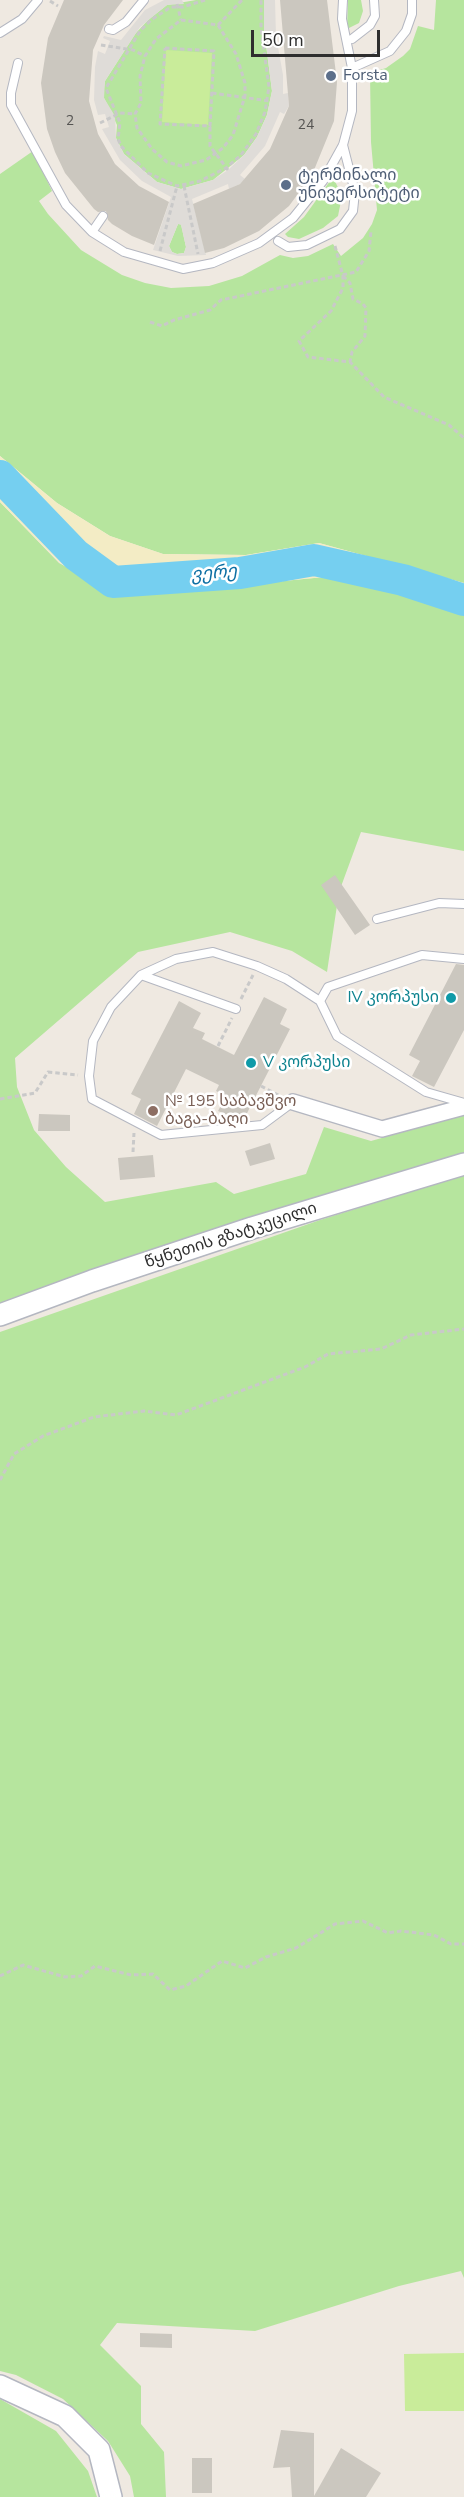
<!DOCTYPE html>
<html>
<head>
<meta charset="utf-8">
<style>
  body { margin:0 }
  #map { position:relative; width:464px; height:2497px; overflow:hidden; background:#efe9e1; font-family:"Nunito Sans",sans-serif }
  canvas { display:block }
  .scale { position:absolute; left:251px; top:30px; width:129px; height:27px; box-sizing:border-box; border:3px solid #2e2e2e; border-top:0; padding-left:8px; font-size:18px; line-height:21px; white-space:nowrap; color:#2e2e2e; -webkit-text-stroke:4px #fff; paint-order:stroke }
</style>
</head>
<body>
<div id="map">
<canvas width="464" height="2497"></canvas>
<div class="scale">50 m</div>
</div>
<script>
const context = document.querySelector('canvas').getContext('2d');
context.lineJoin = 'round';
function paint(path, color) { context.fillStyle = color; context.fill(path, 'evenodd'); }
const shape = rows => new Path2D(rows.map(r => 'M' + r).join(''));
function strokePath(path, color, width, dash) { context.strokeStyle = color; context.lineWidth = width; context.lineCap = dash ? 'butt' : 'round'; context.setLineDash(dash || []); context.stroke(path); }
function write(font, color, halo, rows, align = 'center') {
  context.font = font + ' "Nunito Sans","Noto Sans Georgian",sans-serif'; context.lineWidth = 5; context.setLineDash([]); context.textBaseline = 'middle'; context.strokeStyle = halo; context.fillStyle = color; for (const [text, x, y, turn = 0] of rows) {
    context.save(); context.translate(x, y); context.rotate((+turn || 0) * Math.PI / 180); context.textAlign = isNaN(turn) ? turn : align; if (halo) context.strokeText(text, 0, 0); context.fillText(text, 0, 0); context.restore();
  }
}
paint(shape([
  [196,0,264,0,264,29,272,91,267,115,257,137,244,155,213,180,181,189,157,182,124,154,116,138,117,125,104,98,104,88,105,81,135,34,149,19,167,5],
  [348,0,361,0,363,11,359,23,347,29],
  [436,0,464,0,464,583,319,543,246,555,163,554,110,536,57,503,0,456,0,174,33,151,52,191,39,201,48,214,81,250,122,275,145,283,171,288,209,286,242,276,280,255,293,258,308,256,333,244,341,256,363,238,372,224,377,210,371,142,370,73,386,68,403,56,410,49,418,26,434,30],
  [333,177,342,196,338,216,323,228,299,239,288,237,285,234,304,217],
  [178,224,181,224,186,247,184,253,177,254,172,252,169,246],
  [0,502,59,563,121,597,324,577,437,601,464,611,464,851,361,832,339,892,327,972,292,951,230,932,138,952,15,1058,17,1087,34,1130,66,1167,105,1202,216,1182,234,1194,306,1174,324,1127,371,1141,464,1115,464,1155,0,1307],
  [464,1175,464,2278,461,2271,399,2286,255,2331,117,2323,100,2345,141,2386,141,2424,164,2452,166,2497,134,2497,130,2476,108,2441,63,2399,16,2375,0,2371,0,1332,320,1220],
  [0,2399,56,2431,88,2471,97,2497,0,2497]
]), '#b6e59e');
paint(shape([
  [0,456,57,503,110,536,163,554,246,555,319,543,464,583,464,611,437,601,324,577,121,597,59,562,0,502]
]), '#f3ecc5');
paint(shape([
  [166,50,212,53,208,125,162,122],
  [464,2353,464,2411,405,2411,404,2354]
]), '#c9ec9a');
paint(shape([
  [164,0,182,0,184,4,167,5,140,27,105,81,104,98,115,116,116,138,124,154,157,182,181,189,213,180,228,170,244,155,257,137,267,115,272,91,264,29,264,0,275,0,276,36,283,75,283,94,288,93,289,106,284,114,280,112,265,146,240,175,245,179,240,184,229,189,228,184,192,199,206,255,178,256,153,250,171,197,142,181,120,160,102,129,109,127,105,114,98,115,94,100,95,67,98,51,105,54,110,41,103,38,104,36,121,40,145,10],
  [178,224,181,225,186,247,184,253,177,254,172,252,169,246]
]), '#dfdcd8');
strokePath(shape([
  [0,476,76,555,113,582,240,573,314,560,403,580,464,600]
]), '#75cff0', 32);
paint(shape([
  [64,0,123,0,104,25,93,50,89,101,98,134,115,164,139,186,169,202,154,245,132,236,112,224,108,220,106,211,98,212,94,209,65,173,55,152,47,129,41,83,48,38],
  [280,0,327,0,337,82,334,121,312,175,289,206,259,231,224,248,205,253,193,204,240,184,270,149,289,106],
  [335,875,370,925,355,935,321,885],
  [456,964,464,965,464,1030,434,1087,412,1076,420,1061,409,1055],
  [264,997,287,1009,280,1024,290,1029,243,1121,218,1111,226,1096,216,1091,219,1085,186,1069,157,1126,134,1114,141,1099,131,1094,179,1001,201,1013,193,1028,205,1033,202,1039,234,1055],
  [39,1114,70,1115,70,1131,38,1131],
  [270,1143,275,1159,250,1166,245,1151],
  [153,1155,155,1177,120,1180,118,1158],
  [140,2333,172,2334,172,2348,140,2347],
  [281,2430,314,2433,314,2496,341,2448,381,2473,366,2497,292,2497,290,2467,273,2468],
  [192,2458,212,2458,212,2493,192,2493]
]), '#cbc7bf');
const lane = shape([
  [109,29,113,30,126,22,144,0],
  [0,33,22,19,38,0],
  [352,39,370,25,375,16,374,0],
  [18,63,11,93,11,105,66,205,92,232,124,252,183,269,213,263,259,243,293,218,323,181,343,145,352,111,352,68,342,19,343,0],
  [352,68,390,51,406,31,412,14,412,0],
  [92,232,103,216],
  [278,241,288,247,307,245,340,229,353,211,355,192,343,145],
  [377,919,439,903,464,904],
  [141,975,236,1009],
  [320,1001,328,987,422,955,464,959],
  [293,1102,262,1125,161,1135,92,1099,89,1076,93,1041,111,1007,141,975,176,959,213,952,257,966,286,979,320,1001,337,1036,426,1092,464,1103]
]);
const street = shape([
  [293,1102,382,1129,464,1107]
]);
const secondary = shape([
  [0,1315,92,1281,252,1228,464,1164],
  [0,2386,65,2416,99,2450,111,2497]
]);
strokePath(lane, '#b4b7c1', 10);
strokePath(street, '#b4b7c1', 18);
strokePath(secondary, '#b4b7c1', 24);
strokePath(shape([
  [205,0,183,7,171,7,151,20,140,31,106,88,120,123,118,139,121,146,148,173,177,186,200,181,226,168,241,155,256,134,265,112,269,87,261,28,261,0],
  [50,1,58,6],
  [177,4,181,20],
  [181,20,218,25,236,54,245,83,245,96,233,135,223,148,206,160,181,166,167,162,152,149,137,128,135,114,141,103,140,76,145,56,156,39,181,20],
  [218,25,242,0],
  [101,45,133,50,145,56],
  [165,48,214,51,210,126,160,124,165,48],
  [212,93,270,101],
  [100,123,120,113,135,114],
  [210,127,210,146,228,170],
  [184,186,198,254],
  [335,246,343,276,343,288,331,311,299,341,308,357,350,362,384,397,449,425,464,438],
  [160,251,177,186],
  [343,276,350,283,353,299,363,304,366,308,365,336,352,352,350,362],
  [150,322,162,326,174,320,210,310,221,300,356,272,369,251,371,231],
  [241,999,253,975],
  [218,1046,232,1018],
  [261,1086,280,1096],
  [0,1099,35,1093,48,1072,78,1075],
  [133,1152,134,1133],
  [0,1480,14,1454,43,1436,94,1417,144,1411,176,1415,305,1367,328,1354,381,1349,411,1335,464,1329],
  [0,1976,23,1965,65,1977,81,1976,95,1966,131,1975,153,1974,170,1990,186,1986,222,1961,245,1968,266,1957,296,1948,335,1924,363,1921,388,1933,401,1931,434,1935,451,1944,464,1944]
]), '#c9c9c9', 3, [4.5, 3]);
strokePath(lane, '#fff', 8);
strokePath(street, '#fff', 15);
strokePath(secondary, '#fff', 21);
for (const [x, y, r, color] of [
  [331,76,6,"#5c6f8a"],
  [286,185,6,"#5c6f8a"],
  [451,998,6,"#0f9aa8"],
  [251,1063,6,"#0f9aa8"],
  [153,1111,6,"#8d6e63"]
]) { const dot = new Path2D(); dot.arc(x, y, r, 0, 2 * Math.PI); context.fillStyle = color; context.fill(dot); strokePath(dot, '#fff', 2); }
write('14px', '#555452', null, [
  ["2",70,122],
  ["24",306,126]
]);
write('16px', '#4e5e75', '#fff', [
  ["Forsta",343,76],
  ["ტერმინალი",298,176],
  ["უნივერსიტეტი",298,194]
], 'left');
write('16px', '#0d838f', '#fff', [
  ["IV კორპუსი",439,998],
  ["V კორპუსი",263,1063,"left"]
], 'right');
write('16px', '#785e54', '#fff', [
  ["№ 195 საბავშვო",165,1102],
  ["ბაგა-ბაღი",165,1120]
], 'left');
write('16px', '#2e2e2e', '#fff', [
  ["წყნეთის გზატკეცილი",231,1236,-18]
]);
write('italic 18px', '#0d6fa3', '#fff', [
  ["ვერე",214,574,-5]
]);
</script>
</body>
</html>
